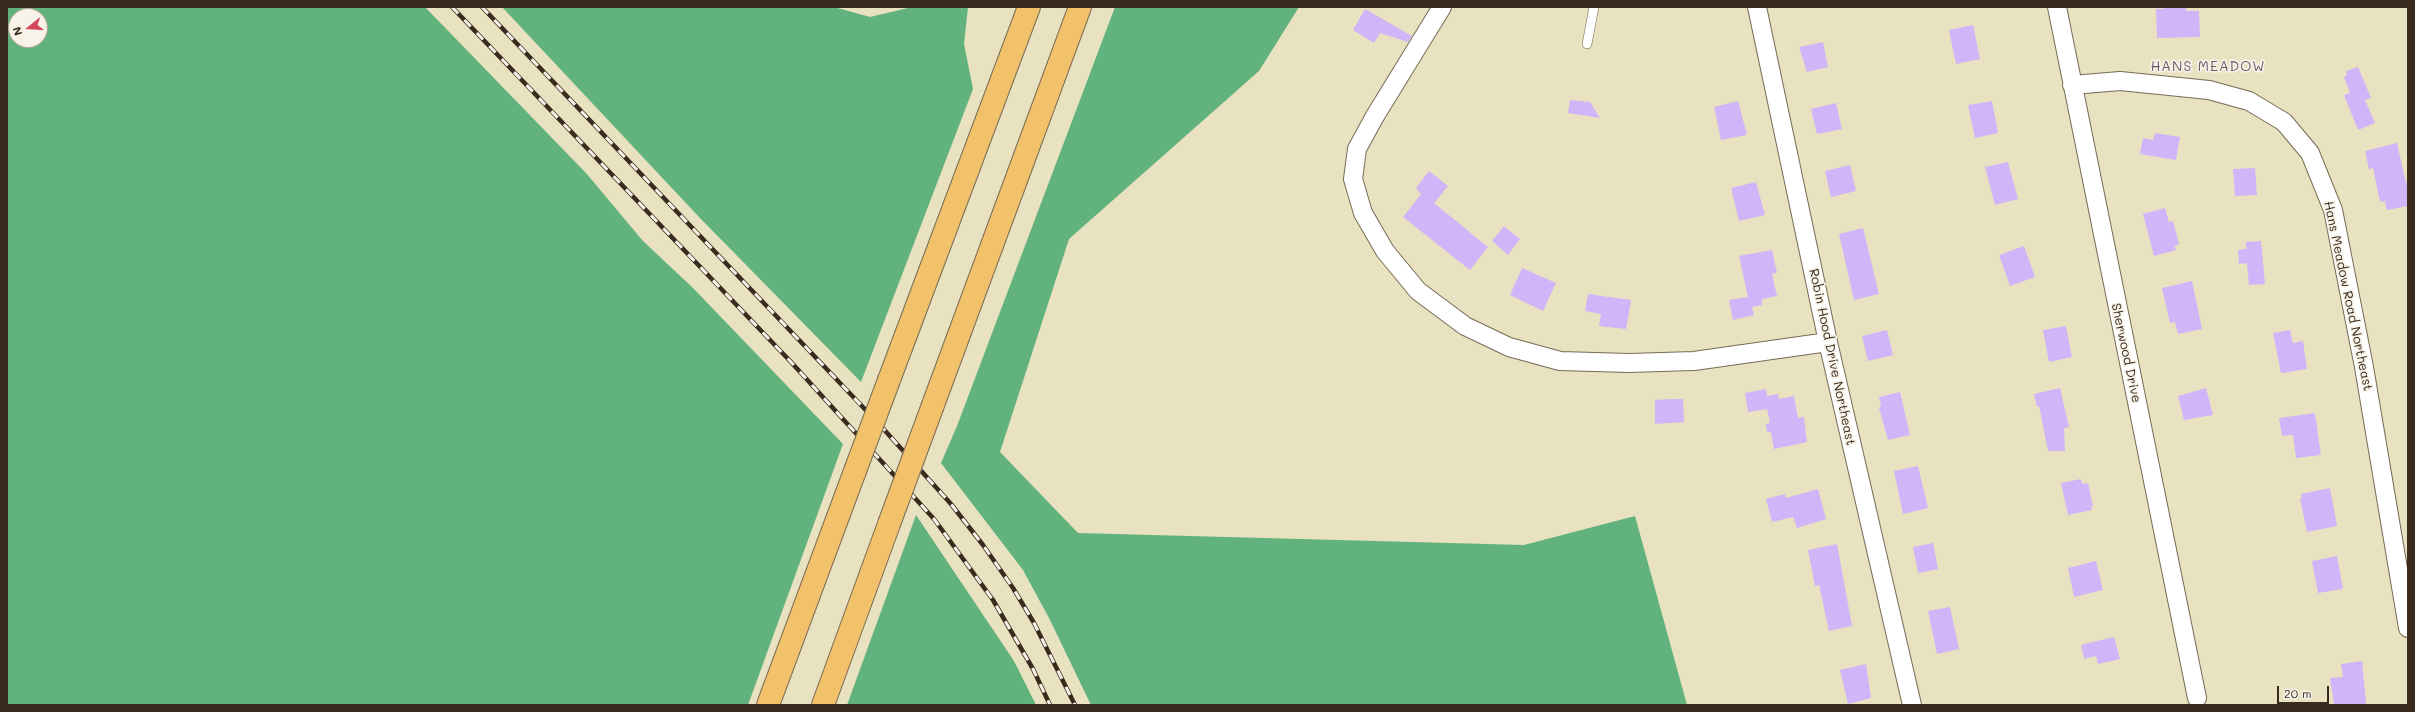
<!DOCTYPE html>
<html>
<head>
<meta charset="utf-8">
<style>
  body { margin:0 }
  #map { position:relative; width:2415px; height:712px; overflow:hidden; background:#e8e2c0; font-family:Mali,sans-serif }
  canvas { display:block }
  .frame { position:absolute; inset:0; border:8px solid #3b2a1e; pointer-events:none }
  .north { position:absolute; left:8px; top:8px; width:40px; height:40px; box-sizing:border-box; background:#f7f3e8; border:1px solid #aca397; border-radius:50%; rotate:253deg; font-size:11px; font-weight:700; line-height:16px; text-align:center; color:#3b2a1e }
  .north::after { content:''; display:block; margin:auto; width:14px; height:18px; background:#d1495b; clip-path:polygon(50% 0,100% 100%,50% 72%,0 100%) }
  .scale { position:absolute; left:2277px; top:686px; width:52px; height:18px; box-sizing:border-box; border:2px solid #3b2a1e; border-top:0; padding-left:5px; font-size:12px; line-height:14px; white-space:nowrap; color:#3b2a1e; -webkit-text-stroke:3px #f7f3e8; paint-order:stroke }
</style>
</head>
<body>
<div id="map">
<canvas width="2415" height="712"></canvas>
<div class="frame"></div>
<div class="north">N</div>
<div class="scale">20 m</div>
</div>
<script>
const context = document.querySelector('canvas').getContext('2d');
context.lineJoin = 'round';
function paint(path, color) { context.fillStyle = color; context.fill(path, 'evenodd'); }
const shape = rows => new Path2D(rows.map(r => 'M' + r).join(''));
function strokePath(path, color, width, dash) { context.strokeStyle = color; context.lineWidth = width; context.lineCap = dash ? 'butt' : 'round'; context.setLineDash(dash || []); context.stroke(path); }
function write(font, color, halo, rows, align = 'center') {
  context.font = font + ' Mali,sans-serif'; context.lineWidth = 3.5; context.setLineDash([]); context.textBaseline = 'middle'; context.strokeStyle = halo; context.fillStyle = color; for (const [text, x, y, turn = 0] of rows) {
    context.save(); context.translate(x, y); context.rotate((+turn || 0) * Math.PI / 180); context.textAlign = isNaN(turn) ? turn : align; if (halo) context.strokeText(text, 0, 0); context.fillText(text, 0, 0); context.restore();
  }
}
paint(shape([
  [7,7,425,7,586,173,643,241,693,288,843,444,748,705,7,705],
  [16,16,40,16,40,40,16,40],
  [502,7,834,7,870,17,912,7,968,7,964,44,973,89,861,382,699,217],
  [1115,7,1299,7,1259,71,1069,239,1000,452,1078,533,1524,545,1635,516,1687,705,1091,705,1049,618,1023,570,941,463,957,426],
  [916,515,1014,661,1036,705,847,705]
]), '#62b27e');
paint(shape([
  [2164,7,2186,7,2186,11,2199,11,2200,37,2157,38,2156,9,2164,9],
  [1365,9,1412,36,1408,42,1380,33,1374,43,1353,30],
  [1973,25,1980,59,1956,64,1949,30],
  [1823,42,1828,67,1807,72,1799,47],
  [2358,67,2371,98,2365,100,2375,123,2358,130,2344,95,2350,93,2344,77,2347,75,2346,71],
  [1570,100,1590,102,1600,118,1568,113],
  [1738,101,1747,135,1721,140,1714,107],
  [1992,101,1998,133,1975,138,1968,105],
  [1836,103,1842,129,1817,134,1811,109],
  [2155,133,2180,137,2176,160,2140,154,2143,138,2153,140],
  [2397,143,2406,183,2408,182,2408,206,2387,210,2385,201,2380,202,2373,168,2369,169,2365,151],
  [2008,162,2018,199,1995,205,1985,167],
  [1850,165,1856,191,1831,197,1825,171],
  [2255,168,2257,195,2235,196,2233,169],
  [1429,171,1448,186,1434,203,1488,247,1470,270,1403,217,1421,194,1416,188],
  [1756,182,1765,215,1739,221,1731,188],
  [2165,208,2169,222,2173,221,2179,244,2174,246,2176,250,2154,256,2143,214],
  [1504,226,1520,239,1508,255,1492,241],
  [1863,228,1879,294,1854,300,1839,234],
  [2261,241,2265,284,2249,285,2247,263,2239,264,2238,250,2246,249,2246,242],
  [2024,246,2035,277,2010,286,1999,255],
  [1772,250,1777,273,1772,274,1777,296,1762,299,1762,305,1752,307,1754,315,1733,320,1729,300,1748,297,1739,256],
  [1522,268,1556,283,1543,311,1510,295],
  [2192,281,2202,329,2178,334,2175,322,2170,323,2162,288],
  [1588,294,1631,300,1626,329,1599,326,1601,314,1585,311],
  [2066,326,2072,357,2049,362,2043,330],
  [1887,330,1893,355,1868,361,1862,336],
  [2290,330,2293,343,2303,341,2307,369,2281,373,2273,333],
  [2060,388,2069,427,2064,428,2065,451,2048,451,2039,406,2037,407,2034,394],
  [2206,388,2213,415,2184,420,2178,396],
  [1766,389,1767,396,1778,394,1779,399,1794,396,1798,418,1804,417,1807,442,1774,449,1771,432,1767,432,1766,424,1770,423,1767,409,1748,412,1745,393],
  [1900,392,1910,435,1888,440,1879,408,1881,406,1879,397],
  [1673,399,1683,399,1684,422,1655,424,1655,400],
  [2315,413,2321,455,2296,458,2293,435,2282,436,2279,418],
  [1918,466,1928,508,1903,514,1894,471],
  [2081,479,2082,484,2088,483,2093,506,2091,506,2092,510,2068,515,2061,483],
  [2330,488,2337,526,2307,532,2300,499,2302,498,2301,494],
  [1818,489,1826,519,1797,528,1793,517,1772,522,1766,499,1785,494,1786,498],
  [1933,543,1938,569,1918,573,1913,547],
  [1837,544,1852,626,1829,631,1819,585,1815,586,1808,550],
  [2337,556,2343,589,2318,593,2312,561],
  [2096,561,2103,590,2074,597,2068,568],
  [1950,607,1959,649,1937,654,1928,611],
  [2114,637,2120,659,2098,664,2096,656,2084,659,2081,645],
  [2362,661,2366,703,2364,705,2334,705,2330,678,2343,677,2341,664],
  [1866,664,1871,698,1848,704,1840,670]
]), '#d1b5f8');
const lane = shape([
  [1587,44,1594,7]
]);
const street = shape([
  [1442,7,1375,116,1357,149,1353,179,1363,213,1385,251,1418,291,1465,326,1509,347,1560,361,1629,363,1694,361,1828,342],
  [1757,7,1828,342,1912,705],
  [2057,7,2197,698],
  [2072,85,2120,81,2209,90,2249,101,2284,122,2310,153,2333,210,2364,367,2408,628]
]);
const highway = shape([
  [889,380,1029,7],
  [933,405,1080,7],
  [768,705,855,471],
  [823,705,889,524]
]);
strokePath(lane, '#786a57', 10);
strokePath(street, '#786a57', 20);
strokePath(highway, '#786a57', 24);
strokePath(lane, '#fff', 9);
strokePath(street, '#fff', 18);
strokePath(highway, '#f2c26a', 22);
const rail = shape([
  [452,7,791,362,934,519,993,600,1033,669,1050,705],
  [482,7,879,424,951,504,983,545,1013,588,1034,623,1075,705]
]);
strokePath(rail, '#3b2a1e', 4.5);
strokePath(rail, '#f7f3e8', 3, [9]);
const highwayBridge = shape([
  [855,471,889,380],
  [889,524,933,405]
]);
strokePath(highwayBridge, '#786a57', 24, []);
strokePath(highwayBridge, '#f2c26a', 22);
write('13px', '#3b2a1e', '#f7f3e8', [
  ["Hans Meadow Road Northeast",2348,296,78],
  ["Sherwood Drive",2126,353,78],
  ["Robin Hood Drive Northeast",1832,357,78]
]);
context.letterSpacing = '1px';
write('14px', '#705b6a', '#f7f3e8', [
  ["HANS MEADOW",2208,67]
]);
context.letterSpacing = '0px';
</script>
</body>
</html>
